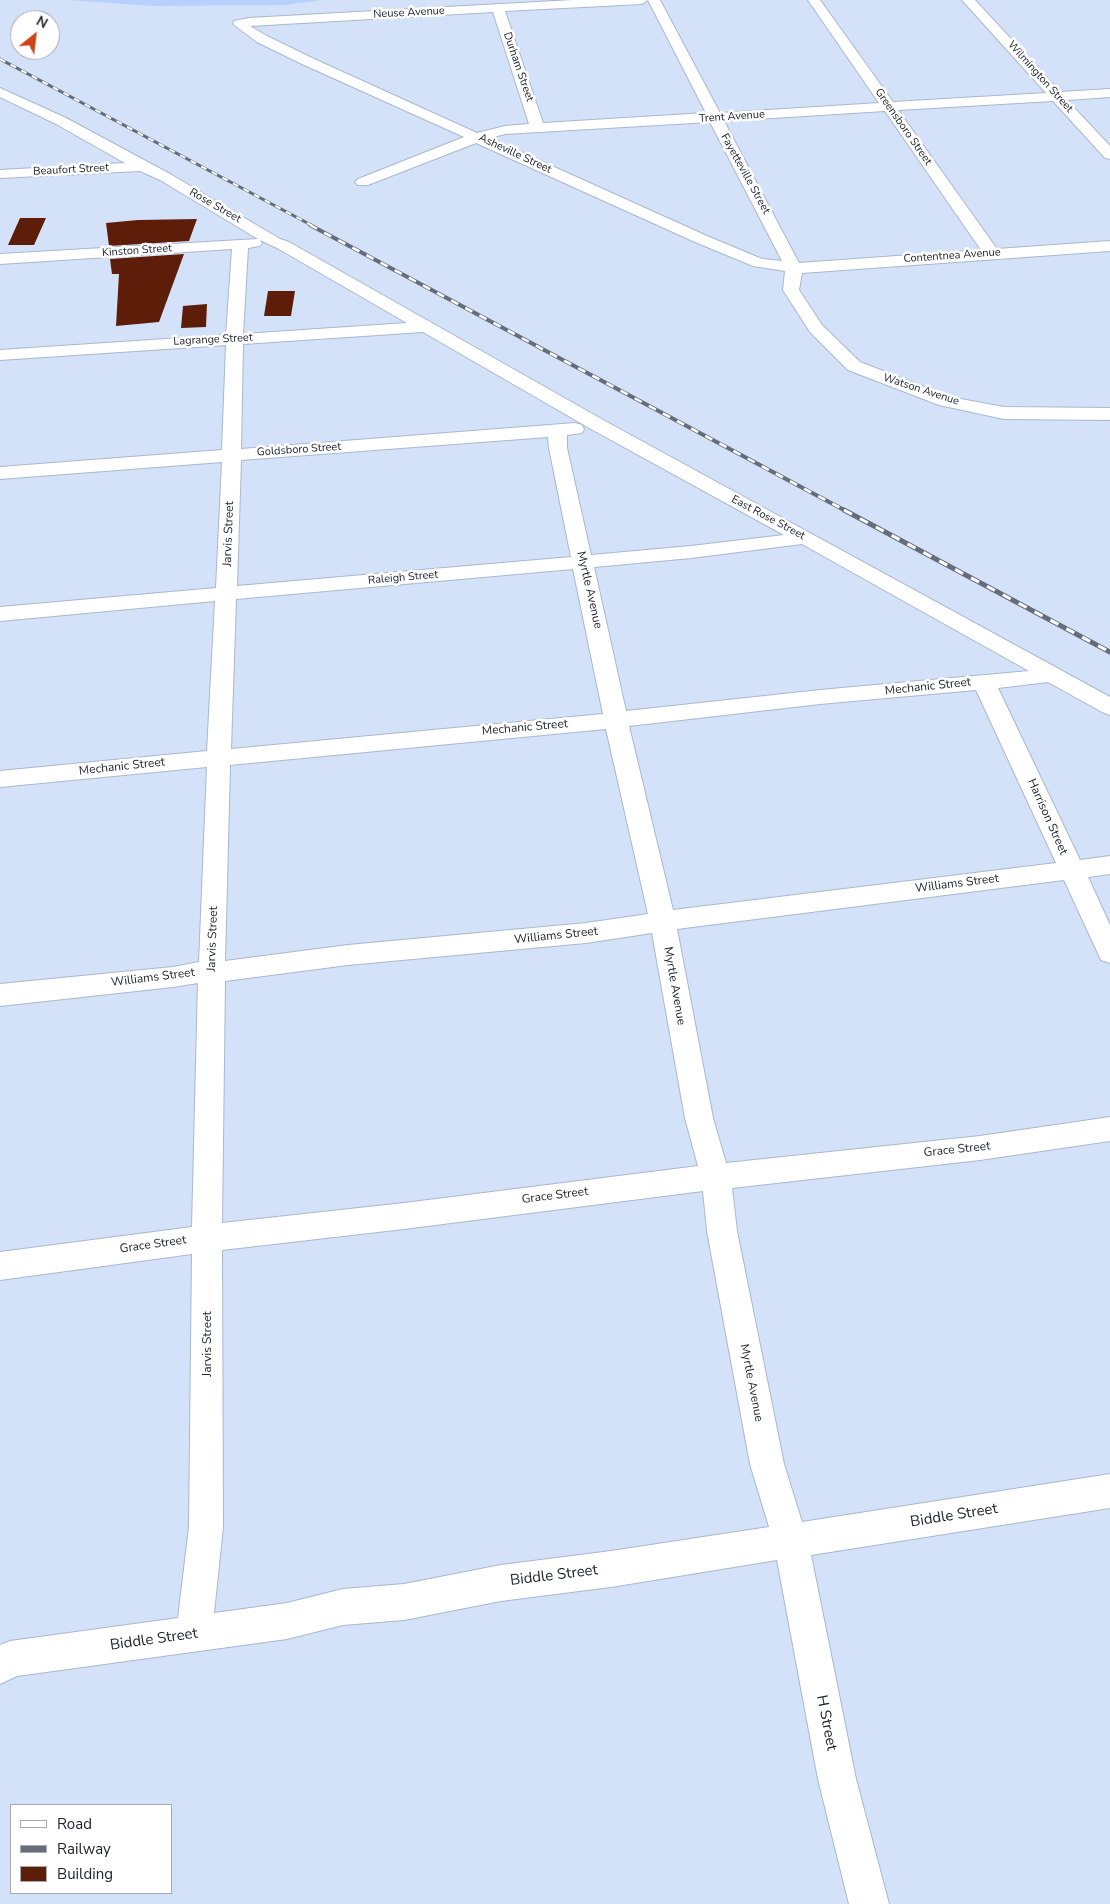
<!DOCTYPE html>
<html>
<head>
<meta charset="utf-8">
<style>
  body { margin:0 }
  #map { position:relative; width:1110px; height:1904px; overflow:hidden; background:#d4e2f9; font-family:"Nunito Sans",sans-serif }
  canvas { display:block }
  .legend { position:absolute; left:10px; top:1804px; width:162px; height:90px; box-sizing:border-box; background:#fff; border:1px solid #a6a8ab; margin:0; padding:6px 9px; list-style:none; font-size:15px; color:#20252d }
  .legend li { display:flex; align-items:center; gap:10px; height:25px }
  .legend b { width:25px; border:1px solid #a6a8ab }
  .north { position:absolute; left:10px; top:10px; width:50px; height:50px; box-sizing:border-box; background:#fff; border:1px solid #a6a8ab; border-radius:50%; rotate:29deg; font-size:14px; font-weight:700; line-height:20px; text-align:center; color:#20252d }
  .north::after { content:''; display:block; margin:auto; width:18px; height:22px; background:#cc4417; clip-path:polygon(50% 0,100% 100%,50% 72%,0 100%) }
</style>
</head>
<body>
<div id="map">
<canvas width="1110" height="1904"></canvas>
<ul class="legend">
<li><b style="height:6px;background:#fff"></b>Road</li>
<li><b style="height:6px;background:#656d7b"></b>Railway</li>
<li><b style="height:14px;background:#5e1d09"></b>Building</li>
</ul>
<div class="north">N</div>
</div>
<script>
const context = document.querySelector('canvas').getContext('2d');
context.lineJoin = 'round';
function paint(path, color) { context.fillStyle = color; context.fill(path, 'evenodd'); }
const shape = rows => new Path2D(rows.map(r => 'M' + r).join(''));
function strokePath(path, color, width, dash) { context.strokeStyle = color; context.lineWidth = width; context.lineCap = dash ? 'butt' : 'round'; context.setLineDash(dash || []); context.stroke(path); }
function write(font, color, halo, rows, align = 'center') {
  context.font = font + ' "Nunito Sans",sans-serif'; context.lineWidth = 5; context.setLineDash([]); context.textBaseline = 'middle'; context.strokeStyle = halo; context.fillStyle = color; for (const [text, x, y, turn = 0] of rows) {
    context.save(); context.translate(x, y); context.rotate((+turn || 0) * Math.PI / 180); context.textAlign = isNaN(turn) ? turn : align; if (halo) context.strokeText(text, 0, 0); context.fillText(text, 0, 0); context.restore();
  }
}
paint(shape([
  [67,0,322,0,284,5,153,6]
]), '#b6d1fe');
paint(shape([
  [20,218,46,218,34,245,8,245],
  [197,219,189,241,109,246,106,223,138,220],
  [184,254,159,322,116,326,119,274,112,274,110,259],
  [268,291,295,291,291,316,264,316],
  [207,304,206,327,181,328,183,306]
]), '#5e1d09');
const street = shape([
  [573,0,660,0,720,113,879,103,808,0,820,0,893,102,1046,93,962,0,975,0,1060,92,1110,89,1110,97,1067,100,1110,146,1110,159,1105,158,1053,101,898,110,997,249,1110,241,1110,251,802,273,799,290,822,325,860,362,950,397,1004,407,1110,408,1110,420,1004,419,939,405,848,370,810,332,783,290,785,271,753,266,695,242,476,143,368,185,358,185,355,182,358,179,464,137,302,64,257,42,233,24,234,21,249,18,573,0],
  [648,0,706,113,543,123,505,11,642,4,648,0],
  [493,12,529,124,505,126,477,133,312,58,267,36,250,26,493,12],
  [885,111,981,250,799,263,724,121,885,111],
  [710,122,782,261,762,259,707,236,490,138,505,134,710,122],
  [0,88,66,118,170,174,280,239,289,242,605,421,1110,697,1110,715,1102,712,1048,682,998,688,1080,860,1110,856,1110,874,1088,877,1110,925,1110,963,1101,960,1064,880,677,929,713,1118,726,1163,980,1136,1110,1117,1110,1141,980,1160,732,1188,737,1231,784,1464,802,1522,1110,1474,1110,1508,811,1555,856,1779,889,1904,849,1904,818,1779,777,1560,611,1587,501,1601,404,1620,343,1625,287,1639,17,1676,0,1684,0,1645,10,1641,178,1618,189,1527,192,1254,0,1280,0,1252,192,1227,198,983,173,987,0,1006,0,984,173,967,199,962,207,767,0,787,0,771,207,751,215,601,0,621,0,607,216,588,222,462,0,479,0,467,222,450,226,345,0,360,0,350,226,335,232,249,0,264,0,254,258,239,160,180,140,171,0,178,0,170,125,163,56,124,0,97,0,88],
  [260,240,277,248,407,323,243,334,248,248,260,246,262,243,260,240],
  [423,332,591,429,784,535,691,546,591,555,567,448,567,435,582,433,584,429,582,425,575,423,241,449,243,344,423,332],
  [548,437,549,448,571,557,237,586,241,460,548,437],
  [802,544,893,595,1029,671,820,690,626,711,594,567,691,558,802,544],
  [573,569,603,714,231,749,236,599,573,569],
  [976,690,1056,863,673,910,629,726,820,704,976,690],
  [606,729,648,914,586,923,348,945,225,961,230,765,606,729],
  [652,933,685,1118,698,1166,404,1203,222,1223,225,981,348,965,586,943,652,933],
  [703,1191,707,1231,750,1464,769,1527,611,1551,501,1565,404,1584,343,1589,287,1603,214,1613,223,1527,222,1250,404,1229,703,1191]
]);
strokePath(street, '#aab7ce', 2);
paint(street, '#fff');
const railFar2 = shape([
  [0,59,313,226]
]);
const railFar1 = shape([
  [310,225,846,511]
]);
const rail = shape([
  [844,510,1110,652]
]);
strokePath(railFar2, '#656d7b', 3);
strokePath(railFar1, '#656d7b', 4);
strokePath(rail, '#656d7b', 5);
strokePath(railFar2, '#fff', 2, [6]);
strokePath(railFar1, '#fff', 2.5, [8]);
strokePath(rail, '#fff', 3, [9]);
write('11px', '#20252d', '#fff', [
  ["Neuse Avenue",409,13,-3],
  ["Durham Street",518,67,71],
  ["Wilmington Street",1040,77,48],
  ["Trent Avenue",732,117,-4],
  ["Greensboro Street",903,127,55],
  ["Asheville Street",515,154,25],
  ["Beaufort Street",71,170,-3],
  ["Fayetteville Street",745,174,61],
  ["Rose Street",215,206,30],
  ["Kinston Street",137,251,-4],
  ["Contentnea Avenue",952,256,-4],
  ["Lagrange Street",213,340,-3],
  ["Watson Avenue",921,390,18],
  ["Goldsboro Street",299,450,-4],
  ["East Rose Street",768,518,28],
  ["Raleigh Street",403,578,-5]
]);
write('12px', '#20252d', '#fff', [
  ["Jarvis Street",229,534,-88],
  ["Myrtle Avenue",589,590,77],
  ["Mechanic Street",928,687,-6],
  ["Mechanic Street",525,728,-5],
  ["Mechanic Street",122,767,-6],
  ["Harrison Street",1047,817,66],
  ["Williams Street",957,884,-7],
  ["Williams Street",556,936,-6],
  ["Jarvis Street",213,939,-88],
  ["Williams Street",153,978,-7],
  ["Myrtle Avenue",674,986,80],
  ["Grace Street",957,1150,-6],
  ["Grace Street",555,1196,-7],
  ["Grace Street",153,1245,-8],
  ["Jarvis Street",208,1344,-90],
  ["Myrtle Avenue",751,1383,79]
]);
write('15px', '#20252d', '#fff', [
  ["Biddle Street",954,1516,-9],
  ["Biddle Street",554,1576,-7],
  ["Biddle Street",154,1640,-8],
  ["H Street",826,1723,79]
]);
</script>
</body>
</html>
